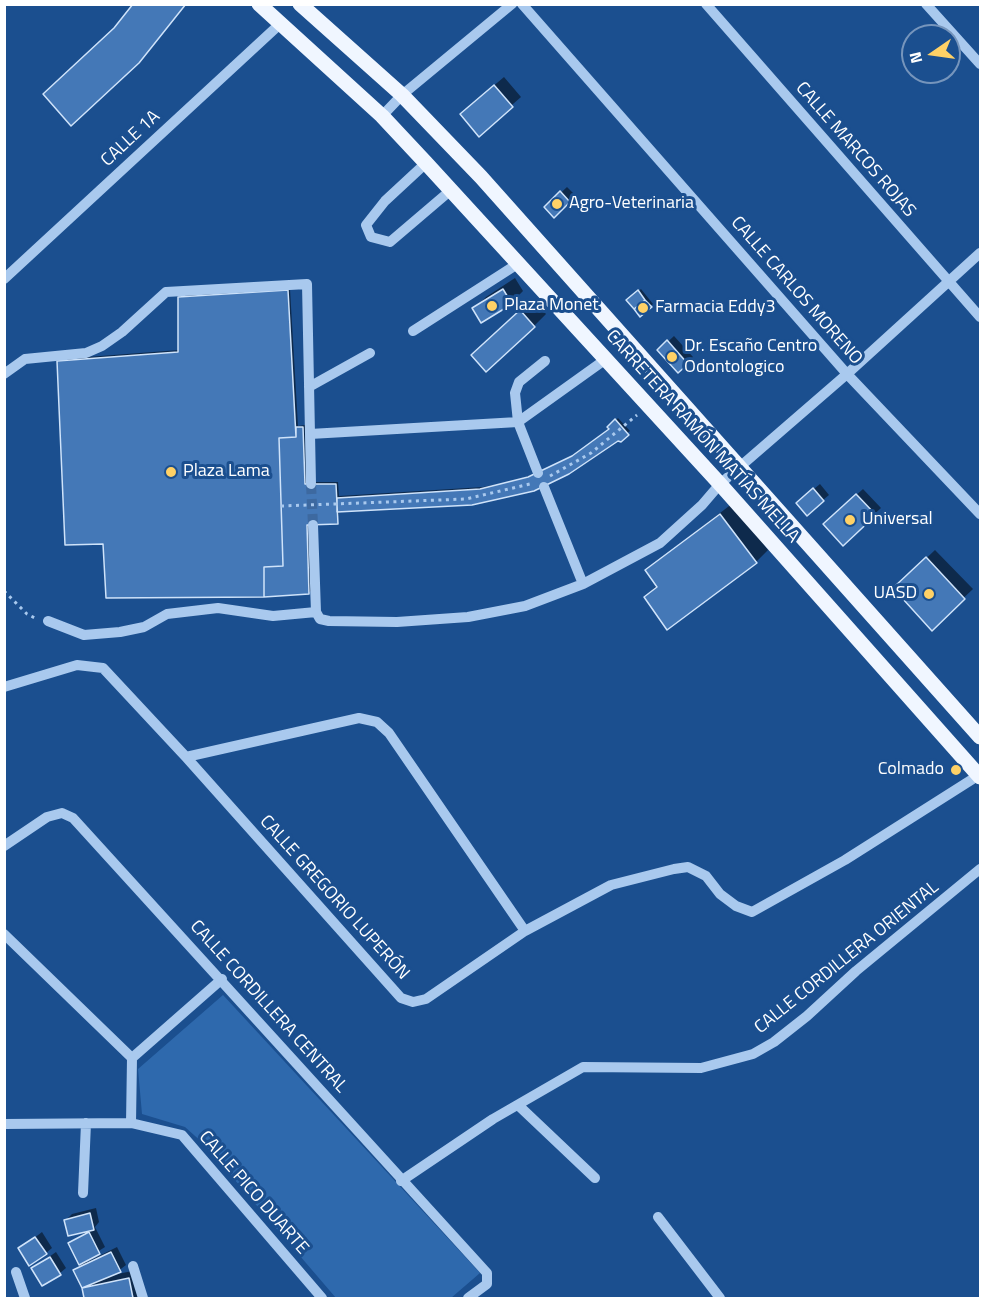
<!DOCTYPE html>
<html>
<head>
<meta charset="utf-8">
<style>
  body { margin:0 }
  #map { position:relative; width:985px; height:1303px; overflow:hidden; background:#1b4f8f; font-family:"Titillium Web",sans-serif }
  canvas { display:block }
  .frame { position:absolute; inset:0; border:6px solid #fff; pointer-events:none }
  .north { position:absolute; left:901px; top:24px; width:60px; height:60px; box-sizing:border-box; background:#1b4f8f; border:2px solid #7695bc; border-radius:50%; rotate:257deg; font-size:16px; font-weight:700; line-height:24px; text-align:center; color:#fff }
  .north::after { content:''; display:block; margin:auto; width:21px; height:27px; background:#ffd166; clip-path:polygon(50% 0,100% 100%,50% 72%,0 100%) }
</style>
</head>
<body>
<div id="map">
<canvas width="985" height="1303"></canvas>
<div class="frame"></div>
<div class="north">N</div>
</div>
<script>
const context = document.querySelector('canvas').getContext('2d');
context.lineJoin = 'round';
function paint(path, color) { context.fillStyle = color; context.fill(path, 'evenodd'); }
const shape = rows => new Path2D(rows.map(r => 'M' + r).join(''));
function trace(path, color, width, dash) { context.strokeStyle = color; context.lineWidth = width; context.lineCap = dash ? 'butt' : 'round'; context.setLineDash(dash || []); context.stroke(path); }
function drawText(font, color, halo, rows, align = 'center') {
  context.font = font + ' "Titillium Web",sans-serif'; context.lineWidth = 6; context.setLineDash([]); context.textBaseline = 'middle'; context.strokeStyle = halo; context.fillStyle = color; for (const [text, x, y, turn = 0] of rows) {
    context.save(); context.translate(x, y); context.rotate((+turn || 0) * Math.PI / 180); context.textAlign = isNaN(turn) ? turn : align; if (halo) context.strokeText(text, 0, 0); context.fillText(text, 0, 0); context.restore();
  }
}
paint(shape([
  [223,995,480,1273,451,1298,336,1298,204,1144,185,1127,142,1114,138,1069]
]), '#2e69ad');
paint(shape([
  [135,4,187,4,138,62,118,25],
  [504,77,521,97,479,134,471,105],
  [567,187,575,195,554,216,546,207],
  [515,278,523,291,511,303,474,309,486,297],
  [290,289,298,426,305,425,307,482,338,482,339,496,483,487,510,482,532,475,576,454,611,429,609,427,618,418,630,431,586,463,534,489,339,510,337,523,309,524,311,591,308,593,104,542,61,359,179,350,179,298,182,295],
  [641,289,653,304,641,315,628,300],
  [533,299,546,314,534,326,485,343],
  [674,336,693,357,678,371,659,350],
  [820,484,829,495,823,500,803,498],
  [863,489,881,508,843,543,831,518],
  [733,503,768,550,756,562,645,597,657,585,646,570],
  [935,550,973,589,932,628,895,588],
  [96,1208,99,1222,95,1227,105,1247,86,1259,87,1262,117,1247,126,1265,113,1275,137,1270,144,1298,86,1298,84,1289,90,1283,75,1271,86,1260,70,1243,88,1231,66,1220,72,1214],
  [42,1232,52,1248,46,1253,20,1249],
  [56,1252,66,1268,60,1273,33,1268]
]), '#0007');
const building = shape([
  [133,4,186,4,139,63,71,126,43,94,114,28,133,4],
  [494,85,513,107,479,137,460,114,494,85],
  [560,191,570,202,554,218,544,207,560,191],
  [503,289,512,304,481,323,472,308,503,289],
  [288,290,296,437,279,438,283,566,264,567,264,597,106,598,103,544,65,545,57,361,178,352,178,297,288,290],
  [638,290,645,300,634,309,626,300,638,290],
  [645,300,652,307,640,317,634,309,645,300],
  [520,310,535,327,486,372,471,355,520,310],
  [667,340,688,364,678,373,657,350,667,340],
  [615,419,629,435,621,442,618,441,569,474,534,491,472,505,337,512,337,498,480,489,528,477,572,456,609,429,607,427,615,419],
  [296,427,303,427,305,484,336,484,338,524,307,525,309,594,264,597,264,567,283,566,279,438,296,437,296,427],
  [813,488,824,501,807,516,796,503,813,488],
  [856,494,876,515,843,546,823,524,856,494],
  [720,514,757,563,667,630,644,597,657,587,645,570,720,514],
  [926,557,965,599,932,631,893,588,926,557],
  [90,1213,94,1230,68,1236,64,1220,90,1213],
  [89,1232,100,1254,79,1265,68,1243,89,1232],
  [35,1237,47,1254,29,1266,18,1248,35,1237],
  [111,1252,121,1272,82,1288,73,1270,111,1252],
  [50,1257,61,1275,42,1286,31,1268,50,1257],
  [129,1278,133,1298,84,1298,82,1288,129,1278]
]);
paint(building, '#4478b7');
trace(building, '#cfe3fa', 1.5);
trace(shape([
  [311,484,313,525]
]), '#3d69a0', 10, [10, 5]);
trace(shape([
  [550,476,591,453,637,415],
  [281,506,466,499,530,484],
  [4,591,27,614,37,619]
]), '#a9c9ee', 3, [3, 4.5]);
trace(shape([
  [522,4,847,374,980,514],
  [706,4,980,317],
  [926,4,980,64],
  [382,116,402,95,512,4],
  [426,163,385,201,366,225,371,237,390,242,451,190],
  [4,279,281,23],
  [413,331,519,263],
  [4,374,25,359,86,353,102,346,122,332,166,292,307,284,310,434,518,422,606,359],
  [309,387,370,353],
  [310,434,311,484],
  [538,473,518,422,515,393,519,382,545,361],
  [544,487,583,584],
  [313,525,316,612,320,619,329,621,397,622,468,617,525,606,583,584,660,543,702,505,720,484,847,374,980,253],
  [48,621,84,635,120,632,144,627,167,614,218,608,273,616,316,612],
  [4,687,77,665,103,668,186,757,401,998,413,1002,426,999,525,931,611,885,674,869,688,867,706,876,720,894,736,906,752,912,845,860,979,775],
  [186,757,359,718,377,722,389,733,525,931],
  [4,846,47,817,62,813,73,818,487,1273,487,1284,468,1298],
  [4,934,132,1058],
  [518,1105,595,1178],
  [131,1123,132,1058,222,979],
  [4,1124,131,1123,182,1135,322,1298],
  [401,1181,493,1119,583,1067,701,1068,753,1054,774,1042,807,1016,856,971,980,869],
  [83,1193,86,1123],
  [658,1217,720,1298],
  [133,1266,143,1298],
  [16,1272,25,1298]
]), '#a9c9ee', 10);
trace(shape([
  [259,4,382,116,426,163,720,484,980,777],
  [300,4,402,95,481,177,980,737]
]), '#f0f6ff', 15);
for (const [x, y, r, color] of [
  [557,204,6,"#ffd166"],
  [492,306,6,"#ffd166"],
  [643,308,6,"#ffd166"],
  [672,357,6,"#ffd166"],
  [171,472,6,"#ffd166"],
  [850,520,6,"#ffd166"],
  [929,594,6,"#ffd166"],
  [956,770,6,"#ffd166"]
]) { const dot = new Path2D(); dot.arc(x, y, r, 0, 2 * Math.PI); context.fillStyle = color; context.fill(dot); trace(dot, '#1b4f8f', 2); }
drawText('18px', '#fff', '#1b4f8f', [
  ["CALLE 1A",131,139,-43],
  ["CALLE MARCOS ROJAS",855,150,49],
  ["CALLE CARLOS MORENO",796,291,49],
  ["CARRETERA RAMÓN MATÍAS MELLA",702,437,48],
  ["CALLE GREGORIO LUPERÓN",334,898,48],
  ["CALLE CORDILLERA ORIENTAL",847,958,-39],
  ["CALLE CORDILLERA CENTRAL",268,1007,48],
  ["CALLE PICO DUARTE",253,1193,49]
]);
drawText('18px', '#fff', '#1b4f8f', [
  ["Agro-Veterinaria",569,204],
  ["Plaza Monet",504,306],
  ["Farmacia Eddy3",655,308],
  ["Dr. Escaño Centro",684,347],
  ["Odontologico",684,368],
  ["Plaza Lama",183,472],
  ["Universal",862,520],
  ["UASD",917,594,"right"],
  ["Colmado",944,770,"right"]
], 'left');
</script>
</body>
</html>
